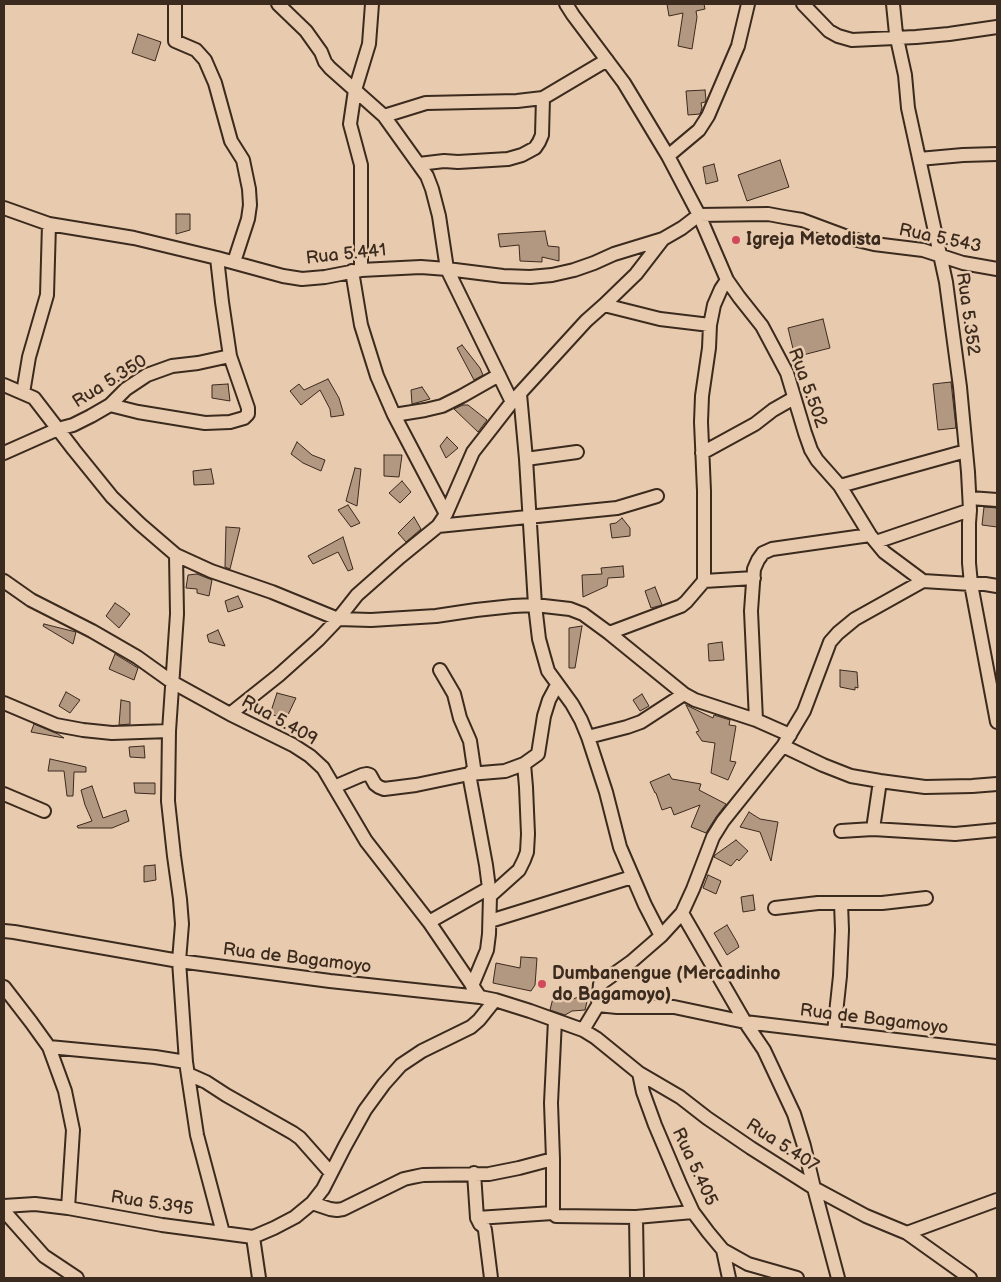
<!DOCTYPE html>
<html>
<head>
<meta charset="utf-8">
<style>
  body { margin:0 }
  #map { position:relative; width:1001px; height:1282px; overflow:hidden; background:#e8caae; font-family:"Balsamiq Sans",sans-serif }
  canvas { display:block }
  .frame { position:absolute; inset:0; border:5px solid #3b2a1e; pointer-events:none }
</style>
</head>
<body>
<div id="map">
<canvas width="1001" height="1282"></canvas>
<div class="frame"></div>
</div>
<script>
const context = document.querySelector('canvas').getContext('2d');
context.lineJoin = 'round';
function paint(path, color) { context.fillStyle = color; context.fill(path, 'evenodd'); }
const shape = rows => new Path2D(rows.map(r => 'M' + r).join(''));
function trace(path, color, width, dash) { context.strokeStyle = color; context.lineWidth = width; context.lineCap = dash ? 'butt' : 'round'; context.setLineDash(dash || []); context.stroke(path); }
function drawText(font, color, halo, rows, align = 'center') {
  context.font = font + ' "Balsamiq Sans",sans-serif'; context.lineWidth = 5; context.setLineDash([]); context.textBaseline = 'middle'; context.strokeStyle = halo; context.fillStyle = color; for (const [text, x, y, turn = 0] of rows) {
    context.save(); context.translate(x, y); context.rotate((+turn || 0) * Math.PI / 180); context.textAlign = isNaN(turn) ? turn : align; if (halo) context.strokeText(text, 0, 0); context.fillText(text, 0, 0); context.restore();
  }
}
const building = shape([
  [667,4,704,4,705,9,696,11,697,17,692,49,678,46,683,13,669,16,667,4],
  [138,34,161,42,155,61,132,53,138,34],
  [705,90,706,100,705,102,701,103,702,108,700,114,688,115,686,91,705,90],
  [780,160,789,187,747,201,738,175,780,160],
  [714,164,718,181,706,184,703,167,714,164],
  [176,214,190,214,190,230,176,234,176,214],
  [545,231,548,246,559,247,559,261,542,257,542,262,520,261,519,245,500,247,498,234,545,231],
  [823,319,830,348,795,357,788,328,823,319],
  [462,345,480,368,483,375,474,380,457,348,462,345],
  [328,379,339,398,344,415,331,417,330,409,320,390,301,405,290,391,299,384,304,390,328,379],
  [951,382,956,428,938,430,933,384,951,382],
  [228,384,230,401,212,398,212,385,228,384],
  [422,387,430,399,412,404,411,390,422,387],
  [463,405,468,405,487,420,478,432,454,409,463,405],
  [447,437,458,448,446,458,440,446,447,437],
  [297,442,312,455,325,460,321,471,303,463,291,454,297,442],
  [384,455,402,455,399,477,384,476,384,455],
  [355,468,361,469,357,506,346,501,355,468],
  [211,469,214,484,194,485,193,471,211,469],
  [402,481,411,492,400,503,389,493,402,481],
  [348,505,360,523,351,527,338,510,348,505],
  [984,507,997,508,997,527,982,525,984,507],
  [414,517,421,529,406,542,398,533,414,517],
  [622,518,630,528,630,536,612,538,610,524,616,523,622,518],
  [226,527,240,528,230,569,225,567,226,527],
  [343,537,353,569,348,571,338,552,313,564,308,556,343,537],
  [623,566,624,577,608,578,607,586,583,597,582,575,602,574,601,568,623,566],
  [197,574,212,580,209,596,197,593,197,589,186,588,188,575,197,574],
  [655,587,662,605,651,608,645,591,655,587],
  [238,596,243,607,228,612,225,601,238,596],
  [115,603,124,609,130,614,119,628,106,616,115,603],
  [44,624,76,632,73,644,43,626,44,624],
  [582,626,575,668,569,668,569,628,582,626],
  [218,630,225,646,209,642,207,635,218,630],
  [722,642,724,660,709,661,708,644,722,642],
  [115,654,138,668,134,680,109,669,115,654],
  [840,670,857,672,858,688,855,687,855,690,840,687,840,670],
  [66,692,80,700,70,713,59,706,66,692],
  [277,693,296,698,286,719,270,714,277,693],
  [642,694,649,706,640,711,633,700,642,694],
  [121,700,130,702,130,724,119,725,121,700],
  [686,705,713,718,714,715,730,720,729,725,736,726,730,761,736,762,728,780,711,773,715,743,702,741,696,732,699,731,686,705],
  [34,724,58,734,64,738,31,732,34,724],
  [144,746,145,758,130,757,129,747,144,746],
  [50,759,86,767,86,772,74,772,73,796,67,796,64,771,48,771,50,759],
  [669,774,672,779,701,784,699,790,726,804,716,817,706,833,691,827,700,805,674,815,671,807,662,810,656,793,655,793,650,782,669,774],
  [134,783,155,783,155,794,135,793,134,783],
  [92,786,103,818,126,810,129,821,112,828,78,828,77,826,92,821,85,805,81,790,92,786],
  [749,812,760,819,778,822,771,861,760,832,740,827,749,812],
  [736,840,748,851,739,861,737,859,731,866,714,857,715,855,736,840],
  [155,865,156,880,144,882,144,866,155,865],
  [708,875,721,881,716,894,703,888,708,875],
  [753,895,755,910,743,912,741,897,753,895],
  [727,925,737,942,739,947,727,955,714,933,727,925],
  [521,957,537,958,535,985,531,991,493,983,496,963,520,968,521,957],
  [589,993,585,1010,572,1011,565,1015,550,1010,554,994,573,999,589,993]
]);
paint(building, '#b39881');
trace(building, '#3b2a1e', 1);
const street = shape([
  [175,4,175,41,196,50,205,60,215,83,231,141,243,160,249,189,250,205,248,219,234,262],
  [278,4,306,31,321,52,325,62,330,68,384,116,427,176,432,189,439,216,447,269,512,402],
  [566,4,573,15,624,83,668,156,699,215,727,280,739,297,762,326,787,373,805,433,811,450,817,460,840,486,870,535,884,552,923,581,971,584,997,722],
  [803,4,829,31,838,36,852,40,916,37,949,34,997,27],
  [893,4,896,34,905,75,908,108,946,282,960,387,968,472,970,510,969,523,969,563,971,584,985,584,997,586],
  [384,116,426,103,517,101,543,98,607,60],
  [668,156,699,130,708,116,738,46,748,4],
  [919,159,963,155,997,154],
  [419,164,444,161,458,162,508,159,522,155,535,148,539,142,542,135,543,98],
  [4,208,49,224,134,238,217,258,283,276,302,279,325,277,361,270,421,267,447,269,503,276,530,277,552,275,574,270,594,263,614,254,663,239],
  [361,270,361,165,350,124,355,90,369,44,372,4],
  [352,271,361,325,377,376,394,415,446,514],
  [604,305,660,319,710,325],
  [4,385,34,398,74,450,112,497,140,524,176,555,211,571,272,592,338,619,371,620,436,616,476,610,513,606,535,605,570,609,583,614,609,633,684,694,695,700,756,720,790,735],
  [23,393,29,357,47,295,49,224],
  [520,394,526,459,535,605,539,639,544,657,548,671,572,704,581,720,588,737,606,792,620,847,645,905,661,936],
  [110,405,138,412,205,423,230,422,244,418,248,414,248,408,230,356],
  [394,415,425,410,442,406,462,396,499,375],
  [4,453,58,429,73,425,91,416,110,405,126,389,147,375,172,366,198,363,230,356,222,302,217,258],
  [702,453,755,424,773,410,794,398],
  [526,459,577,452],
  [840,486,966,451],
  [970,498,997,500],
  [438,526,617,508,657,496],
  [876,542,970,510],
  [176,555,177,614,169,731,168,801,174,856,180,899,182,924,179,961,186,1062,197,1135,223,1233],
  [4,581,31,600,92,631,137,657,172,682,230,714,293,745,310,756,323,768,366,841,429,922,480,997],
  [704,581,754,578],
  [609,633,681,606,686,602,704,581,704,491,701,422,702,396,709,348,710,325,714,305,721,289,727,280],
  [440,670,454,694,460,718,470,741,474,768,469,774,486,865,490,896,489,934,487,950,472,986],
  [4,703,56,725,83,730,112,733,169,731],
  [230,714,279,675,318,640,338,619,357,595,400,557,438,526,446,514,473,452,512,402,586,321,604,305,636,274,663,239,682,228,699,215,768,214,784,217,802,220,853,239,874,244,923,250,963,263,997,269],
  [756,720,751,611,754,569,758,560,763,553,772,549,870,535],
  [588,737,627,727,641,722,684,694],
  [783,746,823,765,851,776,880,781,925,787,972,786,997,784],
  [334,787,362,775,367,774,370,775,375,784,379,787,384,789,416,785,469,774,505,771,524,764,538,754,544,716,549,700,557,685],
  [4,794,44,811],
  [873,829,880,781],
  [841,831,873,829,955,834,997,830],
  [490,896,519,870,524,860,527,852,528,834,526,787,524,764],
  [775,908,818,903,882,903,926,898],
  [682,913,745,1022,764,1050,794,1114,804,1146,814,1188,838,1278],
  [490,921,632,877],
  [429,922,489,888],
  [4,931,14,932,179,961,330,981,480,997,495,1000,530,1011,583,1030,596,1038,639,1073,680,1097,707,1118,751,1148,814,1188,866,1216,907,1233,970,1278],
  [4,987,31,1022,49,1047,65,1091,73,1130,68,1208],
  [598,1005,617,1007,674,1007,745,1022,997,1052],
  [583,1030,598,1005,600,984,631,962,661,936,682,913,693,889,713,837,723,821,783,746,804,711,830,642,838,633,855,619,923,581],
  [834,1032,840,976,842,930,841,903],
  [49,1047,155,1057,186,1062],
  [639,1073,643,1092,655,1125,680,1184,693,1212,708,1232,723,1250,748,1264,797,1278],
  [188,1074,206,1082,226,1095,293,1133,300,1138,331,1173],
  [474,1173,477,1218,480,1224,484,1227,485,1230,491,1278],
  [312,1203,330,1209,337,1210,343,1209,404,1179,413,1177,423,1175,489,1174,519,1168,553,1159],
  [4,1206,35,1204,68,1208,162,1225,253,1237,274,1228,295,1217,312,1203,323,1189,345,1146,365,1110,384,1084,401,1065,422,1051,471,1027,479,1020,495,1000],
  [4,1211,44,1256,77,1278],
  [553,1213,553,1159,551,1103,555,1020],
  [636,1217,637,1278],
  [477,1218,553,1213,556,1216,636,1217,693,1212],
  [907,1233,997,1200],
  [253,1237,259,1278],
  [723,1250,729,1278]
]);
trace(street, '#3b2a1e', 16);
trace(street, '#e8caae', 12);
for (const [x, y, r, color] of [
  [736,240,5,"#d1495b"],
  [542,984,5,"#d1495b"]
]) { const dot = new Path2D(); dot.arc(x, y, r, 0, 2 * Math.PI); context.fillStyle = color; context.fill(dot); trace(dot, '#e8caae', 2); }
drawText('18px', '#3b2a1e', '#e8caae', [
  ["Rua 5.543",940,239,12],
  ["Rua 5.441",346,255,-6],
  ["Rua 5.352",967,314,82],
  ["Rua 5.350",110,382,-32],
  ["Rua 5.502",807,388,70],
  ["Rua 5.409",279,721,29],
  ["Rua de Bagamoyo",297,959,7],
  ["Rua de Bagamoyo",874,1020,7],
  ["Rua 5.407",782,1146,33],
  ["Rua 5.405",694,1167,65],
  ["Rua 5.395",152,1204,9]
]);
drawText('bold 18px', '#3b2a1e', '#e8caae', [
  ["Igreja Metodista",746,240],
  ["Dumbanengue (Mercadinho",552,974],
  ["do Bagamoyo)",552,995]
], 'left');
</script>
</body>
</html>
